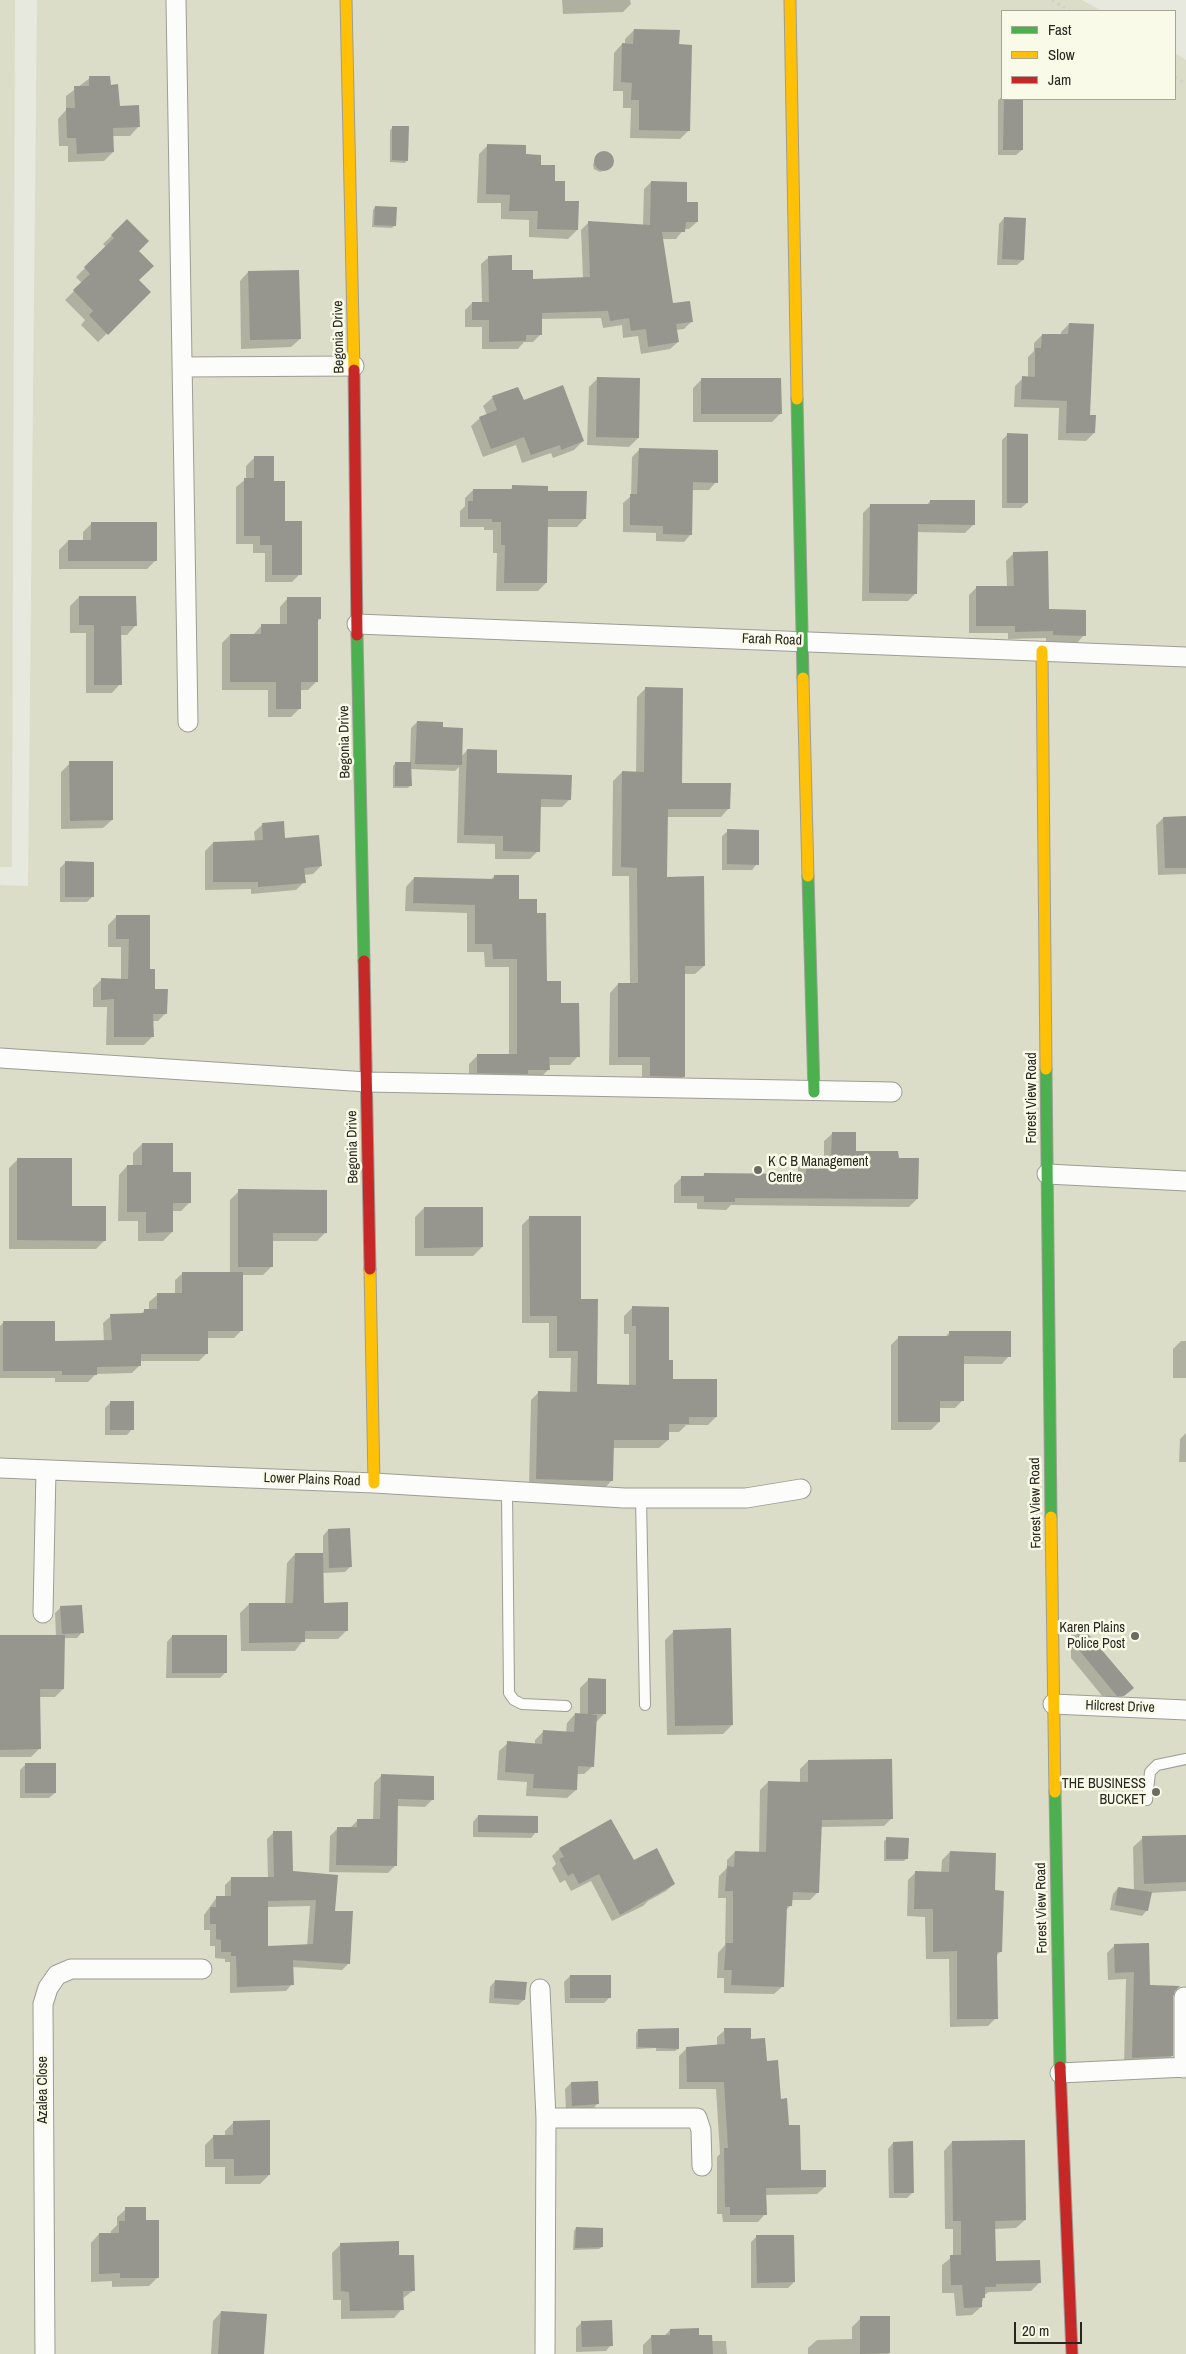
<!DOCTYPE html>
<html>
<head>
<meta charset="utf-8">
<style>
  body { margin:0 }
  #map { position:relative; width:1186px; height:2354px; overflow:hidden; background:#e8e9de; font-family:"Archivo Narrow",sans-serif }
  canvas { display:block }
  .legend { position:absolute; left:1001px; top:10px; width:175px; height:90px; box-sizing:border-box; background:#f9fae7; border:1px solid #a5a697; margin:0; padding:6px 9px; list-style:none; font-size:15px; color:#272720 }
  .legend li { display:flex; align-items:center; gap:10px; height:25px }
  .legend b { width:25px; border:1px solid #a5a697 }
  .scale { position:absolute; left:1014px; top:2322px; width:68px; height:22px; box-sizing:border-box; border:2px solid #272720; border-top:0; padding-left:6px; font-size:15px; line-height:18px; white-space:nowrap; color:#272720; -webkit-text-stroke:4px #f9fae7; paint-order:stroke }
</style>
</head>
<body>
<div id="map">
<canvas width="1186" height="2354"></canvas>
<ul class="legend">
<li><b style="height:6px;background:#4caf50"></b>Fast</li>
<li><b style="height:6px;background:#ffc107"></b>Slow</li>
<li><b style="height:6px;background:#c62828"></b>Jam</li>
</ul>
<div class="scale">20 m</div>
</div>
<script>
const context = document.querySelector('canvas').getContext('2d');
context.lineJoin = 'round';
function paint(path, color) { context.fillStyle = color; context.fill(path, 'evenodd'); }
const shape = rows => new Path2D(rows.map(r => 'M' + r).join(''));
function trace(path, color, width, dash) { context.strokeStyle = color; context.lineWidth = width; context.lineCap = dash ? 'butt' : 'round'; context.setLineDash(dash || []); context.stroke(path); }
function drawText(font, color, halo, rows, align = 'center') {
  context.font = font + ' "Archivo Narrow",sans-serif'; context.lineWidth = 5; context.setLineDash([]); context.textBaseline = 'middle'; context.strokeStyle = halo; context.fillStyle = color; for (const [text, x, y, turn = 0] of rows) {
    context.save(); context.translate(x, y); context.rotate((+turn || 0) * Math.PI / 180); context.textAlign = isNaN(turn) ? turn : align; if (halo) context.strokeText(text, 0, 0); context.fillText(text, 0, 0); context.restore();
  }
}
paint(shape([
  [0,0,15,0,12,867,0,867],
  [37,0,1082,0,1102,11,1002,11,1002,99,1175,99,1175,53,1186,60,1186,2354,0,2354,0,885,28,886]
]), '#dcddc8');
paint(shape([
  [562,0,630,0,631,4,623,12,563,14],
  [634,30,678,46,689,130,680,139,630,138,631,108,623,108,623,91,613,91,614,53,622,44,625,44,625,39],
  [90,78,110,86,118,107,138,127,130,136,112,136,113,152,104,161,68,162,68,146,59,146,58,119,66,110,66,96],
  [1002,97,1002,99,1022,99,1022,150,1016,155,998,155,998,100],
  [393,127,407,160,405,163,390,162,390,130],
  [488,145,524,156,539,166,554,182,577,230,568,239,529,237,529,220,501,219,501,203,477,203,479,154],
  [603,152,612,156,613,160,610,168,600,172,594,169,593,165,596,157],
  [651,182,685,203,697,222,689,229,684,229,676,239,662,239,672,305,692,321,684,329,676,330,678,342,670,349,641,354,638,336,623,338,622,325,603,328,601,318,540,319,541,334,533,342,524,342,518,349,482,349,482,327,465,327,465,310,472,303,482,303,481,264,489,257,511,272,532,280,583,279,581,230,589,222,643,225,644,189],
  [375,207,395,225,392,228,372,227,373,210],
  [1004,218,1023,260,1017,265,997,265,999,224],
  [127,221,137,251,138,280,150,292,98,342,81,325,85,320,65,300,82,283,76,277,106,247,103,244],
  [248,272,300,339,291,347,241,349,240,281],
  [1069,324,1094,433,1086,441,1058,440,1059,408,1014,407,1015,386,1023,378,1028,378,1028,357,1034,351,1034,343,1042,335,1061,335,1061,332],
  [598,378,638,438,629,447,587,445,589,387],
  [702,379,781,413,772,422,693,422,693,388],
  [517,388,523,402,583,441,574,450,553,458,551,453,522,463,516,445,483,457,471,426,480,418,487,415,483,406,492,398],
  [1008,434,1027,503,1021,508,1002,508,1002,440],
  [639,450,716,482,709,490,692,490,691,534,684,542,656,541,656,533,623,532,623,503,631,496,632,457],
  [254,458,272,482,300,574,292,582,265,582,265,553,253,553,253,544,236,544,236,487,246,479,246,466],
  [513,487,547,492,585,518,577,527,547,527,546,583,538,591,496,591,497,553,493,553,493,530,484,530,484,527,460,527,460,511,465,506,465,498,473,490,509,491],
  [930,501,973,525,965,533,916,532,916,593,908,601,862,601,863,513,871,505,926,506],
  [92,523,156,560,147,569,59,569,59,550,68,541,83,541,83,532],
  [1014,553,1048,610,1084,635,1077,643,1046,642,1046,638,1008,639,1008,633,969,633,969,595,977,587,1007,587,1006,561],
  [79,597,135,626,127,635,120,635,120,684,112,693,86,693,86,633,70,633,70,606],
  [288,598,320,619,316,622,317,681,308,690,300,690,300,708,291,717,268,717,268,690,222,690,222,643,230,635,253,635,262,625,280,625,280,607],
  [645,689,681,784,729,808,721,817,667,817,666,878,704,966,695,974,684,974,684,1076,675,1085,642,1084,642,1065,609,1065,610,993,618,984,630,984,629,876,612,876,613,781,622,772,636,773,637,697],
  [417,722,442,728,461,757,467,750,496,775,570,799,562,807,539,807,538,851,530,859,495,859,495,844,457,843,459,767,455,771,410,769,410,786,408,788,393,788,393,766,395,764,410,764,411,728],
  [70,763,112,820,103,828,61,829,61,772],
  [1163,818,1186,818,1186,874,1158,875,1156,825],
  [262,825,321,866,313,874,304,875,304,882,296,890,251,894,251,889,205,890,205,851,213,843,255,841,254,832],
  [728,831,757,864,752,870,722,870,722,836],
  [65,863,93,896,87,902,60,902,60,868],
  [494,876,518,900,536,915,545,982,578,1056,570,1065,548,1065,548,1070,540,1078,469,1081,469,1064,477,1056,509,1055,509,967,485,967,484,952,467,952,467,913,405,911,406,887,414,878,490,881],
  [116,917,148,970,154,990,166,1013,158,1021,152,1021,152,1037,144,1045,106,1045,107,1007,93,1007,93,988,101,980,121,980,121,947,108,947,108,925],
  [832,1134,855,1153,897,1159,917,1199,909,1207,731,1205,726,1210,697,1209,697,1203,674,1203,674,1185,682,1177,701,1178,705,1174,798,1176,798,1166,806,1158,824,1158,824,1141],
  [142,1144,172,1174,190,1202,181,1211,172,1211,172,1232,163,1241,138,1241,138,1221,118,1221,119,1175,127,1166,133,1166,133,1153],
  [18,1159,105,1240,96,1249,9,1249,9,1168],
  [239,1191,326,1232,317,1241,272,1241,272,1266,263,1275,242,1275,242,1330,234,1338,207,1338,207,1353,199,1361,140,1361,140,1365,132,1373,96,1374,88,1382,55,1382,55,1378,0,1378,0,1326,4,1322,53,1342,104,1342,103,1323,111,1316,141,1314,144,1311,149,1311,149,1302,157,1295,175,1295,175,1280,183,1273,230,1273,230,1200],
  [424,1208,482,1247,473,1256,415,1256,415,1217],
  [530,1217,580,1300,596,1386,629,1386,629,1334,624,1334,624,1316,632,1308,668,1361,672,1380,716,1417,708,1425,686,1425,679,1432,667,1432,668,1440,659,1448,612,1448,612,1480,604,1489,529,1486,531,1400,539,1392,570,1393,571,1358,549,1358,549,1323,522,1323,522,1225],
  [950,1332,1009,1356,1002,1364,963,1364,963,1400,955,1408,939,1408,939,1422,931,1430,891,1430,891,1345,899,1337,945,1337],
  [1181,1341,1186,1341,1186,1378,1173,1378,1173,1349],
  [111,1402,132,1429,127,1435,105,1435,105,1408],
  [1186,1433,1186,1462,1179,1462,1180,1439],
  [328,1530,350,1567,345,1572,322,1573,323,1604,347,1630,338,1639,304,1639,295,1651,241,1651,240,1613,249,1604,285,1604,287,1563,295,1554,323,1554,323,1536],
  [61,1607,82,1632,77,1638,64,1638,63,1689,55,1697,39,1697,39,1749,31,1757,0,1757,0,1636,56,1637,55,1613],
  [1078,1623,1124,1695,1114,1703,1108,1703,1071,1658,1071,1631],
  [674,1631,732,1725,723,1734,667,1735,665,1640],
  [172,1636,226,1672,220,1678,166,1678,167,1642],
  [588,1680,605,1713,596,1722,593,1766,584,1774,577,1774,576,1790,567,1798,526,1796,527,1782,497,1780,499,1751,508,1743,535,1744,535,1740,543,1732,566,1733,567,1723,575,1714,580,1715,580,1688],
  [808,1761,892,1818,884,1826,821,1827,818,1892,810,1900,791,1900,791,1905,786,1910,783,1986,774,1994,724,1993,724,1978,717,1978,718,1953,725,1945,726,1898,718,1898,719,1876,727,1868,727,1860,735,1852,759,1853,760,1790,768,1782,800,1783,800,1769],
  [26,1764,55,1793,49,1798,20,1798,20,1770],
  [381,1776,433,1799,425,1807,397,1806,396,1865,388,1873,329,1872,330,1836,338,1828,350,1828,358,1820,373,1820,374,1783],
  [478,1816,536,1832,531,1838,473,1837,473,1822],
  [274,1832,292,1873,333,1912,349,1963,342,1970,292,1967,292,1984,286,1991,230,1993,230,1962,225,1962,225,1959,215,1958,215,1946,210,1946,210,1930,204,1930,204,1915,217,1897,225,1897,225,1885,232,1878,268,1878,267,1839],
  [310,1906,307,1946,267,1947,267,1907],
  [1186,1836,1186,1891,1150,1893,1147,1910,1142,1916,1110,1910,1113,1894,1118,1888,1134,1891,1133,1847,1143,1838],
  [887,1839,906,1859,904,1861,884,1861,884,1841],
  [559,1849,634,1861,674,1884,666,1891,648,1901,643,1906,612,1921,591,1881,571,1891,565,1880,560,1883,552,1868,556,1864,552,1856],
  [950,1852,994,1892,1001,1951,996,1956,996,2018,988,2026,950,2027,949,1959,926,1959,925,1917,907,1916,908,1880,916,1872,941,1873,942,1860],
  [1115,1945,1149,1986,1172,1997,1172,2056,1163,2064,1124,2066,1126,1979,1108,1980,1107,1953],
  [570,1976,610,1997,604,2003,565,2003,564,1982],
  [495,1981,524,2000,518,2005,489,2003,490,1987],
  [638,2030,677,2030,678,2049,675,2051,656,2051,656,2048,636,2049,636,2033],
  [725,2030,750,2040,766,2062,780,2100,800,2171,825,2187,817,2194,765,2195,765,2214,758,2222,723,2222,722,2214,717,2214,717,2157,720,2154,716,2089,679,2089,679,2056,687,2048,717,2046,717,2037],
  [571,2083,597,2104,592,2110,566,2111,565,2089],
  [234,2122,269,2175,260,2184,225,2184,225,2167,205,2167,205,2145,214,2136,225,2136,225,2131],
  [952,2142,1025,2220,1016,2228,994,2229,995,2262,1040,2282,1031,2291,989,2292,984,2295,981,2307,972,2315,956,2316,954,2293,942,2293,942,2265,953,2256,953,2229,945,2229,944,2151],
  [893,2143,913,2192,907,2198,889,2198,888,2149],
  [126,2209,144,2222,158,2277,149,2286,112,2287,112,2281,91,2282,91,2243,99,2234,111,2234,111,2231,117,2225,117,2217],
  [576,2228,602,2247,599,2249,573,2250,574,2231],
  [756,2237,794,2282,788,2288,751,2288,751,2242],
  [341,2244,398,2256,414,2290,402,2299,402,2309,394,2318,341,2319,341,2300,333,2300,332,2253],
  [221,2312,263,2354,211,2354,213,2321],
  [861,2318,889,2353,888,2354,808,2354,808,2348,817,2340,852,2339,852,2327],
  [582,2322,611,2345,606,2351,576,2352,576,2328],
  [670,2330,711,2341,726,2341,727,2354,643,2354,643,2345,652,2336,664,2336]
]), '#0003');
paint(shape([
  [634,29,680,30,679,44,692,45,690,131,639,130,639,100,631,100,632,83,621,82,622,43,633,44],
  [89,76,110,76,111,85,118,84,120,106,139,105,140,127,113,128,114,152,77,154,76,138,67,138,66,108,75,108,74,86,89,86],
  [1004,99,1023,99,1023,150,1003,150],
  [392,126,409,126,408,161,392,160],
  [487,144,526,145,526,154,541,155,541,165,555,165,555,181,565,181,565,201,579,201,578,230,537,229,538,211,509,211,510,195,486,194],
  '594 161a10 10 0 1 1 20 0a10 10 0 1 1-20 0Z',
  [651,181,687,182,687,202,698,202,698,222,686,222,685,232,662,232,673,303,690,301,693,322,676,324,679,342,648,347,646,329,631,331,629,318,610,321,608,311,542,313,542,335,526,335,526,341,489,342,489,320,472,320,472,302,489,302,488,256,512,255,512,270,533,270,533,279,590,277,588,221,650,225],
  [375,206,397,207,396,226,374,225],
  [1004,217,1026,218,1024,260,1002,259],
  [127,219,149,241,139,251,154,266,139,280,151,292,108,335,89,315,93,311,73,290,90,274,84,267,114,238,111,235],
  [299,270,301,339,250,340,248,271],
  [1069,323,1094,324,1090,415,1096,415,1095,433,1066,433,1067,401,1021,399,1022,376,1035,377,1035,348,1041,348,1042,334,1068,334],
  [597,377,640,378,639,438,596,437],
  [701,378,781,378,782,414,701,414],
  [563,385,584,441,561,450,560,445,531,455,524,437,491,449,479,417,497,410,492,396,518,387,524,400],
  [1007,433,1028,434,1028,503,1007,503],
  [639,448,718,450,718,483,693,482,692,535,663,534,663,526,630,525,630,494,637,494],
  [254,456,274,456,274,481,285,481,285,521,302,521,302,575,272,575,272,545,260,545,260,536,244,536,244,478,254,478],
  [512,485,548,486,548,491,587,491,586,519,548,519,547,583,504,583,505,545,501,545,501,522,492,522,492,519,468,519,468,501,473,501,473,489,512,489],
  [930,500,975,500,975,525,918,524,917,594,869,593,870,504,930,504],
  [91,522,157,522,157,561,68,561,68,540,91,540],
  [1048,551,1049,609,1086,610,1086,636,1053,635,1053,631,1015,632,1015,626,976,626,976,586,1014,586,1013,552],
  [79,596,136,596,137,626,121,626,122,685,94,685,94,625,79,625],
  [287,597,321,597,321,619,318,619,318,682,301,682,301,709,276,709,276,682,230,682,230,634,261,634,261,624,287,624],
  [645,687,683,688,682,783,731,783,730,809,668,809,667,877,704,876,705,966,685,966,685,1077,650,1076,650,1057,618,1057,618,983,638,983,637,868,621,867,622,771,644,772],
  [417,721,443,722,443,727,463,728,462,765,415,764],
  [467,749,497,750,497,773,572,775,571,800,541,799,540,852,503,851,503,836,464,835],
  [69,761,113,761,113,820,70,821],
  [395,762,411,762,412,786,395,786],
  [1186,816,1186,868,1165,868,1163,817],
  [284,821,285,838,319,835,322,866,304,868,306,883,258,887,258,882,213,882,213,842,263,840,262,823],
  [727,829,759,830,759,865,727,864],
  [65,861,94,862,94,897,65,897],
  [494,875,519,875,519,899,537,899,537,913,546,913,547,981,561,981,561,1003,579,1003,580,1057,549,1057,550,1070,528,1070,528,1074,477,1073,477,1054,517,1054,517,959,493,959,492,944,475,944,475,905,413,903,414,877,494,879],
  [116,915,150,915,150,969,155,969,155,989,168,989,167,1014,153,1014,154,1037,114,1037,114,999,101,1000,101,978,128,979,129,939,116,939],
  [832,1132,856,1132,856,1151,898,1151,899,1158,919,1158,918,1199,735,1198,735,1202,704,1202,704,1196,681,1196,681,1176,704,1176,704,1173,806,1174,806,1157,831,1157],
  [142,1143,173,1143,173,1172,191,1172,191,1203,173,1203,173,1232,146,1233,146,1212,127,1212,127,1165,142,1165],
  [17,1158,72,1158,72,1206,106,1206,106,1241,17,1240],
  [238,1189,327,1190,327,1233,273,1233,273,1267,238,1267],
  [424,1207,483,1207,483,1247,424,1248],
  [529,1216,581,1216,581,1299,598,1299,597,1384,636,1385,636,1326,632,1326,632,1306,669,1307,669,1360,673,1360,673,1379,717,1379,717,1417,689,1417,689,1424,669,1424,669,1440,614,1440,613,1481,536,1479,538,1391,577,1392,578,1351,557,1351,557,1316,530,1316],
  [182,1272,243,1272,243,1331,208,1331,208,1354,141,1354,141,1366,97,1367,97,1375,62,1375,62,1371,3,1371,3,1321,55,1321,55,1341,112,1340,110,1314,144,1313,144,1309,157,1309,157,1293,182,1293],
  [949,1331,1011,1331,1011,1357,964,1356,964,1401,940,1401,940,1422,898,1422,898,1336,949,1336],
  [110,1401,134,1401,134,1430,110,1430],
  [350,1528,352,1567,329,1568,328,1529],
  [295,1553,323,1553,324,1603,348,1602,348,1631,305,1631,305,1642,249,1643,249,1603,293,1603],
  [82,1605,84,1633,62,1634,60,1606],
  [1078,1622,1134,1688,1124,1696,1117,1696,1079,1650],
  [731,1628,733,1725,675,1726,673,1630],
  [0,1635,65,1635,64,1689,40,1689,41,1749,0,1750],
  [172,1635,227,1635,227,1673,172,1673],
  [588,1678,606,1679,606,1714,588,1714,597,1715,594,1767,578,1766,577,1790,533,1788,534,1774,505,1772,507,1741,542,1744,543,1730,574,1732,575,1713,588,1714],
  [892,1759,893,1819,822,1820,819,1893,793,1892,792,1906,787,1906,784,1987,731,1985,732,1970,724,1970,726,1943,733,1943,733,1891,725,1891,727,1866,734,1867,735,1851,766,1852,768,1781,808,1782,808,1760],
  [25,1763,56,1763,56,1793,25,1793],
  [381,1774,434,1776,434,1800,398,1799,397,1866,336,1865,337,1827,357,1827,357,1819,380,1819],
  [478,1815,538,1816,538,1833,478,1832],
  [611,1819,634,1860,657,1848,675,1884,620,1915,599,1874,579,1884,573,1873,568,1876,559,1859,564,1857,559,1848],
  [273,1831,292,1831,293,1871,338,1875,335,1911,353,1911,350,1964,293,1960,294,1985,237,1987,236,1956,231,1956,231,1952,221,1952,221,1940,216,1939,216,1924,210,1924,210,1907,216,1907,216,1896,231,1896,231,1877,274,1877],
  [316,1900,313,1944,268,1946,268,1901],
  [1186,1835,1186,1882,1144,1884,1142,1836],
  [886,1837,909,1838,908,1859,886,1859],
  [950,1851,996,1853,995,1890,1004,1891,1002,1952,997,1952,998,2019,957,2019,957,1951,933,1952,933,1909,914,1909,915,1871,949,1872],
  [1118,1887,1152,1892,1148,1911,1115,1905],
  [1149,1943,1150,1985,1180,1986,1175,1991,1173,1997,1173,2056,1132,2058,1134,1972,1115,1973,1114,1944],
  [570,1975,611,1975,611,1998,570,1998],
  [495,1980,527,1982,525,2000,494,1998],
  [679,2028,679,2049,638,2047,638,2029],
  [724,2028,751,2028,751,2039,765,2038,767,2061,778,2060,781,2099,787,2098,789,2125,800,2125,801,2170,826,2170,826,2187,766,2188,767,2215,730,2215,730,2207,725,2207,724,2148,728,2148,724,2082,687,2082,686,2047,725,2044],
  [598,2081,599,2104,572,2106,571,2082],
  [270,2120,270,2175,234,2176,234,2159,214,2159,213,2135,233,2135,233,2121],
  [1025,2140,1026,2220,995,2221,996,2261,1040,2260,1041,2283,996,2284,996,2287,985,2287,985,2298,982,2298,982,2307,964,2308,962,2285,951,2285,950,2255,961,2255,961,2221,953,2221,952,2141],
  [913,2141,914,2193,894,2193,893,2142],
  [125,2207,146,2207,146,2220,159,2220,159,2278,120,2278,120,2273,99,2274,99,2233,119,2233,119,2221,125,2221],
  [576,2227,603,2228,603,2247,575,2248],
  [756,2235,794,2235,795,2282,757,2283],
  [399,2241,399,2255,414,2255,415,2291,403,2291,404,2310,350,2311,349,2292,341,2291,340,2243],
  [221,2311,267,2314,264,2354,218,2354],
  [860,2316,890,2316,890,2353,860,2354],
  [612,2320,613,2346,582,2347,581,2321],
  [699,2328,699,2335,712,2335,713,2354,652,2354,651,2335,670,2335,670,2329]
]), '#96968e');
const lane = shape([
  [507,1491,509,1693,514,1700,522,1704,566,1706],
  [641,1498,645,1705],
  [1147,1800,1150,1772,1157,1765,1186,1759]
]);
const street = shape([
  [176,0,188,722],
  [182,367,354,366],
  [357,624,1186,657],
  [0,1058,367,1082,892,1092],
  [1047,1174,1186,1181],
  [0,1468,374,1483,624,1498,746,1498,801,1489],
  [43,1613,46,1470],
  [1053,1704,1186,1710],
  [540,1989,546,2118,545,2354],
  [1184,1997,1184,2068],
  [1060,2073,1186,2067],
  [546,2118,697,2118,701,2130,702,2166],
  [45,2354,43,2004,48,1988,57,1975,71,1969,202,1969]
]);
const fast = shape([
  [797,399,803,678],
  [357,635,364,961],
  [808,876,814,1092],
  [1046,1069,1051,1517],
  [1055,1792,1060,2067]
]);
const slow = shape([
  [346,0,354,370],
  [790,1,797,399],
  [1042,651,1046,1069],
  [803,678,808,876],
  [370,1269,374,1483],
  [1051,1517,1055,1792]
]);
const jam = shape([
  [354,370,357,635],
  [364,961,370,1269],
  [1060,2067,1072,2354]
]);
trace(lane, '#9c9d94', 12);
trace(street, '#9c9d94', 21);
trace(fast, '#9c9d94', 13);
trace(slow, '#9c9d94', 13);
trace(jam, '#9c9d94', 13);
trace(shape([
  [1052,0,1070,11],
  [1175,77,1186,84]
]), '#d1d1cf', 3, [2.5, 4]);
trace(lane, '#fcfcfa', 10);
trace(street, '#fcfcfa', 19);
trace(fast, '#4caf50', 11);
trace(slow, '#ffc107', 11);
trace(jam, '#c62828', 11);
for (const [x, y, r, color] of [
  [758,1170,5,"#6b6b62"],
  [1135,1636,5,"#6b6b62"],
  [1156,1792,5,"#6b6b62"]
]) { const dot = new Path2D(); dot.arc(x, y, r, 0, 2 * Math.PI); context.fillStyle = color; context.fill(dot); trace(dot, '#f9fae7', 2); }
drawText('14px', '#272720', '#f9fae7', [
  ["Begonia Drive",339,337,-91],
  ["Farah Road",772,640,2],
  ["Begonia Drive",345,742,-91],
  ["Forest View Road",1032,1098,-90],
  ["Begonia Drive",353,1147,-91],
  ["Lower Plains Road",312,1480,2],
  ["Forest View Road",1036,1503,-91],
  ["Hilcrest Drive",1120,1707,2],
  ["Forest View Road",1042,1908,-91],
  ["Azalea Close",43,2090,-90]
]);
drawText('14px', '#272720', '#f9fae7', [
  ["K C B Management",768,1162,"left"],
  ["Centre",768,1178,"left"],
  ["Karen Plains",1125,1628],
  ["Police Post",1125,1644],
  ["THE BUSINESS",1146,1784],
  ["BUCKET",1146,1800]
], 'right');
</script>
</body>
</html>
